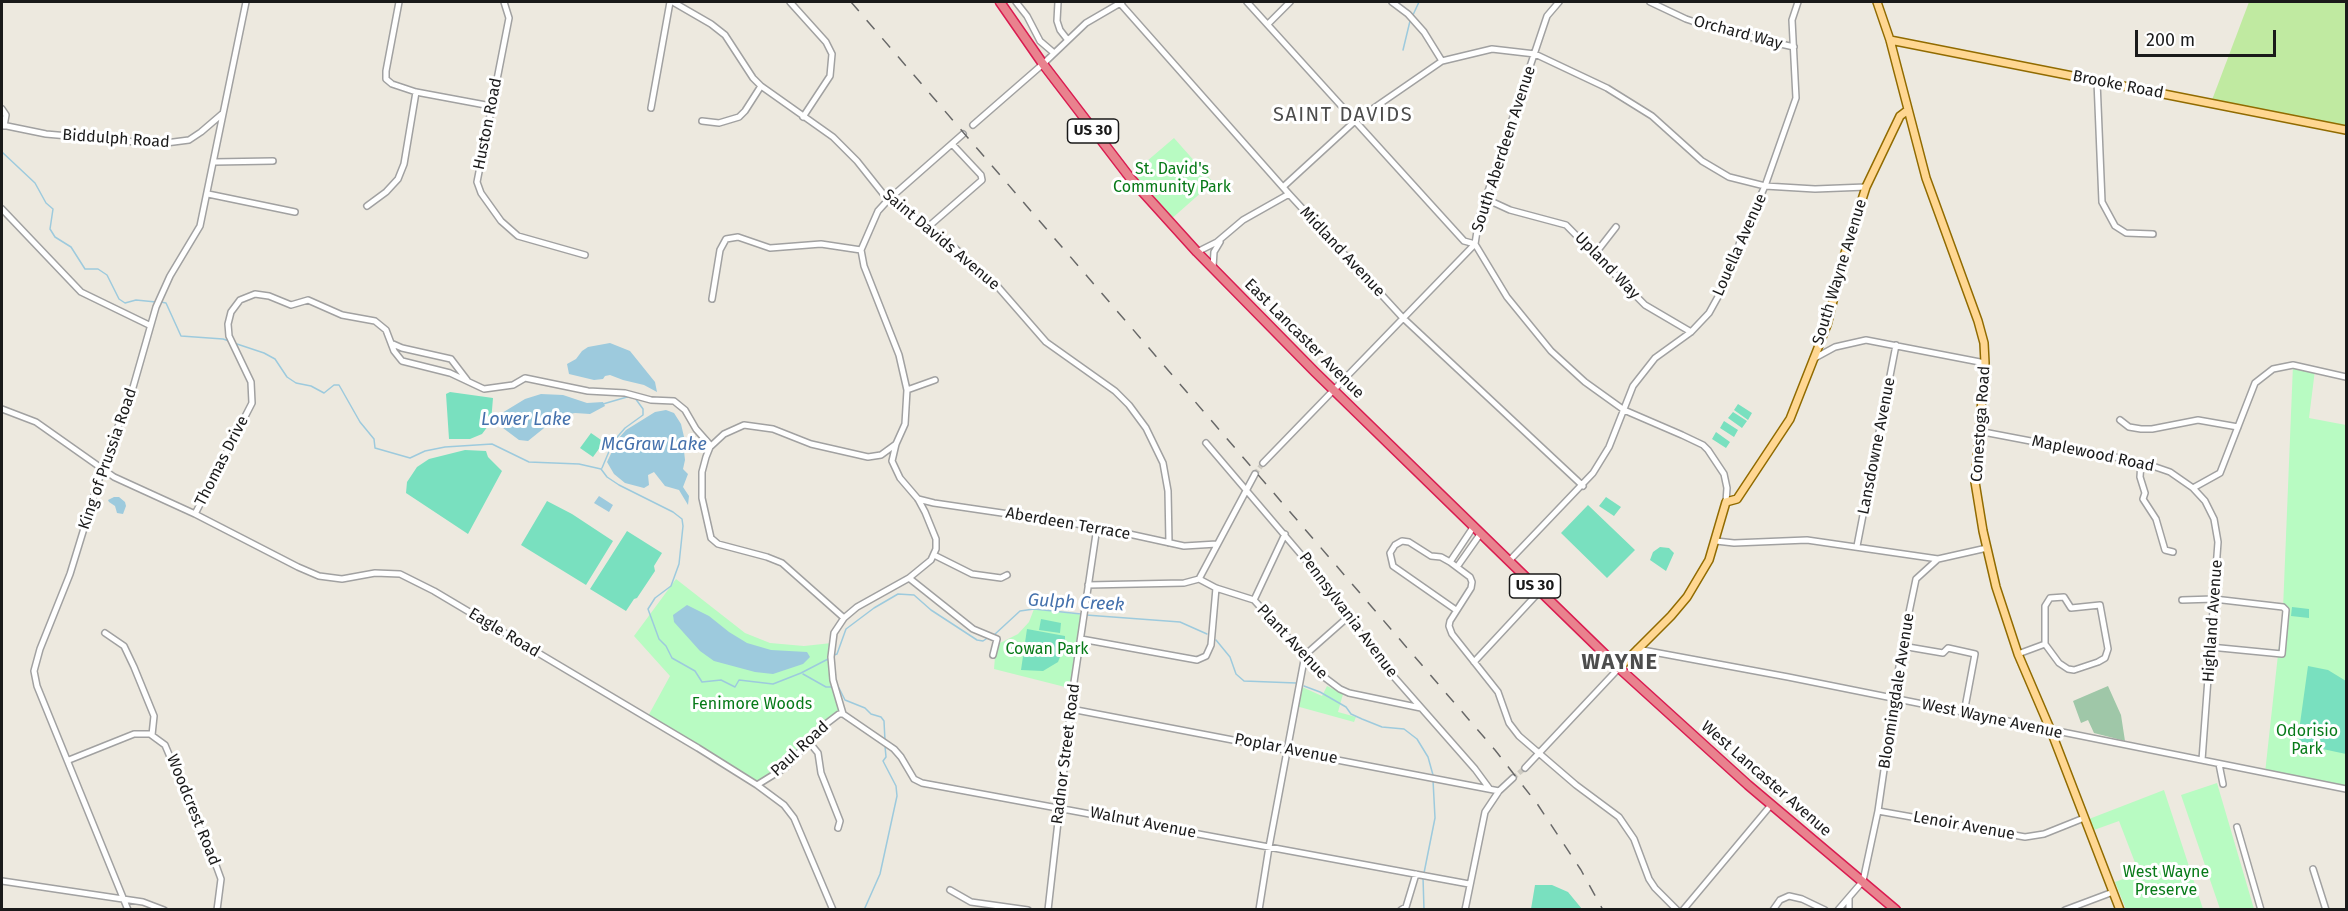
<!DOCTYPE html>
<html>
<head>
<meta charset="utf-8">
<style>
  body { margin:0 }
  #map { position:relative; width:2348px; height:911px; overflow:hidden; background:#ede9df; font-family:"Fira Sans",sans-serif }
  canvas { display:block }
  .frame { position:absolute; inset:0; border:3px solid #1a1a1a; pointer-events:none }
  .scale { position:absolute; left:2135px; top:30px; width:141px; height:27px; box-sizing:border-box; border:3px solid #1a1a1a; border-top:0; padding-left:8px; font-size:18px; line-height:21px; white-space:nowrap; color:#1a1a1a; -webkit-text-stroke:4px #fff; paint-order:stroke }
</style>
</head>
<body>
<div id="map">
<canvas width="2348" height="911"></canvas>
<div class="frame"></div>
<div class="scale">200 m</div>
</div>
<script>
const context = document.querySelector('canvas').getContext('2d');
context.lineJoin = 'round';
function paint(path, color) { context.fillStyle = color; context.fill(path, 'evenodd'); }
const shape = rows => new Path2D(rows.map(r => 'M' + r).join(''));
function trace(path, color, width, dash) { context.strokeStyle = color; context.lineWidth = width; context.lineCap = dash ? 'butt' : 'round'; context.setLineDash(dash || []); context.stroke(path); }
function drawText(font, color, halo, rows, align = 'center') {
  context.font = font + ' "Fira Sans",sans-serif'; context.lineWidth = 6; context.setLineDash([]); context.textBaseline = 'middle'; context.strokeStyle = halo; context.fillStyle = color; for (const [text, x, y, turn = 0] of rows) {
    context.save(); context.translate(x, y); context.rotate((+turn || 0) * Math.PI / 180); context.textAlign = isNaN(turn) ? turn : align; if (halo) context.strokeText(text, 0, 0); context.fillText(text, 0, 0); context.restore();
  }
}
paint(shape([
  [2249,2,2346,2,2346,126,2212,100]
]), '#c0eaa1');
paint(shape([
  [2108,686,2121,715,2125,741,2094,733,2088,720,2081,723,2073,701]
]), '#9fc7a8');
paint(shape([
  [1174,138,1213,182,1169,221,1131,179,1133,173],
  [2293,365,2315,370,2309,418,2346,425,2346,789,2265,773,2283,609],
  [676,579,745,633,770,643,804,646,832,643,833,680,843,714,822,727,798,755,757,785,647,718,670,676,634,636],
  [1034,609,1084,615,1073,689,994,669,996,645,1018,634,1029,622],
  [1300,686,1322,696,1327,686,1343,694,1338,712,1356,717,1354,722,1296,706],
  [2217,783,2254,909,2220,909,2181,795],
  [2164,790,2203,909,2126,909,2115,882,2139,873,2119,821,2094,830,2089,819]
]), '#b8fbc2');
paint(shape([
  [450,392,493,398,491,422,482,434,470,439,449,439,446,394],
  [1738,404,1752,413,1748,420,1734,410],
  [1733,412,1747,421,1742,428,1728,418],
  [1724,421,1738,430,1734,437,1720,428],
  [1716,432,1730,442,1726,448,1712,439],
  [591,433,604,442,593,457,580,448],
  [465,450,486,451,488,457,502,471,468,534,406,493,407,482,417,467,429,459],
  [1606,497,1621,507,1614,516,1599,506],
  [547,501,572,514,613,541,586,585,521,545],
  [1588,505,1635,550,1607,578,1561,533],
  [627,531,662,553,654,566,655,571,637,598,634,599,626,611,590,589],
  [1660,547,1669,548,1674,553,1666,571,1650,560,1653,552],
  [2292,607,2309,609,2309,618,2291,616],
  [1041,619,1061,623,1060,633,1039,630],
  [1027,629,1065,636,1065,644,1058,662,1043,671,1021,670],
  [2308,666,2328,670,2346,681,2346,754,2304,745,2298,738],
  [1535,885,1552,885,1568,892,1582,909,1531,909]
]), '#79e0bf');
paint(shape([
  [610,343,630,351,655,382,657,392,644,385,623,380,610,375,605,376,603,379,594,380,569,374,567,364,576,359,582,351,588,347],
  [541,394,563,395,587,403,603,402,605,406,590,414,575,413,559,416,528,441,519,440,503,428,500,419,502,413,525,399],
  [666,410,674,413,681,424,685,441,681,450,684,451,685,460,683,469,688,474,683,487,689,496,688,505,679,490,665,486,654,472,648,475,649,485,644,488,625,483,614,474,607,462,618,439,626,430,655,412],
  [599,496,613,505,609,512,594,503],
  [114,497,119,497,125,502,126,506,123,514,117,513,115,506,109,502,108,500],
  [687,605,709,616,729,632,747,643,771,650,807,652,810,657,803,664,773,674,755,672,714,661,700,651,674,622,673,615]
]), '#9dcadd');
trace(shape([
  [1412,17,1419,2],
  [1403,50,1410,21],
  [2,152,35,183,46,203,53,209,50,229,55,237,71,247,85,269,98,269,107,275,119,299,125,303,136,300,156,302],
  [161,302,166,303,181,336,223,339,229,341],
  [234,343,264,353,275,359,287,377,296,383,311,386,324,393,334,385,339,385,360,422,374,439,375,448,410,458,425,451,445,447,492,444,529,462,579,464,601,469,607,477,619,485,673,512,682,519,683,526,679,564,671,586,655,598,648,609,659,639,666,646,672,658,695,671,702,682,721,680,735,687,739,680,773,684,801,673,830,658],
  [602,468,613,442,625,428,643,415,643,409,635,398,627,397,603,404],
  [1086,615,1180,622,1207,634],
  [994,635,1020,611,1034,609,1081,614],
  [1216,640,1230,657,1236,674,1244,681,1296,683],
  [834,655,837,654,846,629,874,608,898,594,914,595,931,610,977,640,983,641,989,637],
  [803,674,826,687,834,687],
  [1304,686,1320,692,1346,707,1351,714,1362,719,1382,727,1404,729,1417,739,1428,757,1433,775],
  [839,688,845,700,865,708,871,714,881,717,884,721,885,741],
  [1424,873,1435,818,1433,780],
  [1423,877,1424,910],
  [864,910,880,874,897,796,896,786,883,761,886,757,885,746]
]), '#9dcadd', 1.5);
trace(shape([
  [1255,474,1263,463],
  [1513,778,1525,768]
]), '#cdcac1', 5, [5, 2.5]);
const minor = shape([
  [399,2,386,71,386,79,392,84,416,92,491,106],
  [504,2,509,18,477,182,481,193,501,221,518,236,585,255],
  [673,2,711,24,725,35,753,78,761,86,833,137,857,161,888,200,928,227,956,249,998,287,1046,342,1115,391,1129,405,1146,428,1163,463,1168,491,1169,543],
  [790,2,826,42,832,54,830,76,803,117],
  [1016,2,1027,16,1040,41,1054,53],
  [1058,2,1057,21,1060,30,1067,39],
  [1119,2,1289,194,1402,317,1583,486],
  [1247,2,1464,241,1475,244,1507,297,1551,351,1585,382,1624,410,1682,435,1703,445,1708,450,1724,474,1727,488,1726,502],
  [1392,2,1408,14,1424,32,1442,61],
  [1650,2,1686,19,1719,30,1794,47],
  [1268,24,1290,2],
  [2097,81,2102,202,2115,226,2126,233,2153,234],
  [651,108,670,2],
  [2,109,6,115,4,126],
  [702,121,719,123,739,117,745,111,761,86],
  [2,125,46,134,158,144,189,140,201,132,222,114],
  [973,125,1043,64,1086,23,1122,2],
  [214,162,273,161],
  [1283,187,1355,121,1442,61,1492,49,1535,54,1607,88,1652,116,1702,161,1729,177,1765,186,1815,189,1866,187],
  [208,194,295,212],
  [1486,199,1510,210,1566,225,1645,305,1691,332],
  [367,206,386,192,398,179,404,164,416,92],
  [2,209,81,292,149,325],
  [928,227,982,180,981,175,952,144],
  [1197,252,1217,242,1243,220,1289,194],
  [1595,254,1616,227],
  [1213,267,1214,252,1220,242],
  [712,299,720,250,726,239,738,237,770,248,821,244,861,250],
  [393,344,402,348,451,359,467,380],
  [1813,359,1835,347,1866,340,1985,363],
  [907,390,935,380],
  [2,409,36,422,114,477,195,514,298,567,319,576,342,579,375,573,400,574,434,591,698,748,757,785,784,805,794,818,833,910],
  [2120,420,2129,427,2141,429,2152,429,2198,420,2238,427],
  [1978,431,2141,462,2170,472,2193,488,2220,473,2255,383,2273,369,2293,365,2346,377],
  [1206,443,1321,578,1380,661,1475,769,1489,788],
  [2141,462,2140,477,2145,493,2143,499,2156,519,2165,550,2173,552],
  [1263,463,1475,244,1479,218,1547,16,1559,2],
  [2193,488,2205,501,2214,519,2218,542,2202,760],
  [918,499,934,503,1097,527,1184,546,1217,544],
  [195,514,252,403,251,382,229,336,228,324,231,312,240,300,255,294,269,296,291,305,308,300,342,315,375,321,386,330,394,351,402,361,450,373,484,389,513,385,525,378,588,391,625,393,651,400,674,401,685,410,696,429,711,446],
  [1716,541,1734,543,1807,540,1938,559],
  [1857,546,1896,345],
  [934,555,972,574,1001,578,1007,575],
  [1509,561,1593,473,1609,447,1633,386,1655,358,1691,332,1709,313,1724,286,1741,239,1765,186,1796,98,1792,20,1798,2],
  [1450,562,1474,526],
  [1457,567,1481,533],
  [909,578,973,629,997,639,993,655],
  [1199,579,1216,588,1254,600,1324,677,1340,689,1349,693,1421,708],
  [1088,585,1184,583,1199,579,1255,474],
  [1254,600,1285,534],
  [2182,600,2214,599,2283,607,2286,610,2282,654,2210,647],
  [1456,610,1393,566,1390,553,1395,545,1402,541,1409,542,1431,556,1441,557,1450,562,1470,577,1472,582,1471,588,1450,621,1449,626,1452,634,1498,692,1509,723,1519,736,1576,785,1619,817,1634,839,1649,879,1655,888,1677,910],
  [844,618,782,563,767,557,718,544,711,538,702,498,702,472,706,457,710,447,724,434,744,425,773,429,811,444,868,457,881,455,896,444],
  [105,633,124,646,134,667,154,716,152,735],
  [1081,639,1197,660,1206,656,1211,645,1216,588],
  [1902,646,1943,653,1948,648,1975,654,1964,713],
  [1637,649,1788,677,2346,789],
  [2018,654,2045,644,2059,663,2068,669,2074,670,2098,662,2105,658,2108,649,2100,605,2071,608,2064,597,2050,598,2045,606,2045,644],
  [1474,662,1540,591],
  [1071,709,1499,791],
  [843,714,833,680,831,657,834,633,844,618,857,607,909,578,931,560,936,549,936,539,925,512,918,499,900,478,892,461,896,444,905,424,907,390,899,355,864,266,861,250,878,211,888,200,963,134],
  [843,714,894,749,901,757,914,779,922,783,1469,884],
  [809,742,818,753,821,773,840,821,838,828],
  [69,760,134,734,150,734,165,745,217,868,221,879,217,910],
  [2219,764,2223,784],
  [1525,768,1619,668],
  [757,785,786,767,822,727,839,714,843,714],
  [1878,811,2025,837,2044,834,2084,818],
  [2237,827,2261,910],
  [2313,869,2326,910],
  [2,881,143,902,164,910],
  [950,890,971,902,1028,910],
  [1849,898,1849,910],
  [128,910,37,686,34,671,40,649,70,574,105,460,132,391,156,307,170,276,200,226,246,2],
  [1048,910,1073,689,1097,527],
  [1259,910,1269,847,1305,655,1348,617],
  [1401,910,1406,907,1416,874],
  [1465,910,1485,812,1499,791,1513,778],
  [1683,910,1771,805],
  [1773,910,1780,900,1789,896,1802,899,1825,910],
  [1838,910,1863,881,1878,811,1902,646,1916,579,1938,559,1987,548],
  [2065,910,2113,892]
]);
const major = shape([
  [1877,2,1890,40,1926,178,1978,321,1984,343,1985,363,1975,482,1983,531,1996,587,2018,654,2051,731,2120,910],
  [1890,40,2346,130],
  [1619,668,1671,616,1687,597,1709,560,1726,502,1737,499,1790,419,1827,325,1845,253,1866,187,1900,116,1908,110]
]);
const highway = shape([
  [1000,2,1043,64,1131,179,1197,252,1315,372,1619,668,1748,785,1896,910]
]);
trace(minor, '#a1a1a1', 8);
trace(major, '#916b00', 10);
trace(highway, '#da1c51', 11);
trace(minor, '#fff', 5);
trace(major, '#ffd792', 7);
trace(highway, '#e9828e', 8);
trace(shape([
  [851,2,1495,750,1538,805,1581,870,1603,910]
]), '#686868', 1.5, [12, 12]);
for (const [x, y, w] of [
  [1093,131,51],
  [1535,586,51]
]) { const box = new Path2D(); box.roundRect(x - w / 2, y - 12, w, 24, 4.5); context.fillStyle = '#fff'; context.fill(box); trace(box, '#1a1a1a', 1.5); }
drawText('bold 15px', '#1a1a1a', null, [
  ["US 30",1093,131],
  ["US 30",1535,586]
]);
drawText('16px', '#1a1a1a', '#fff', [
  ["Orchard Way",1738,33,15],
  ["Brooke Road",2118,85,11],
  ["Huston Road",488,124,-79],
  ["Biddulph Road",116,139,4],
  ["South Aberdeen Avenue",1504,149,-72],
  ["Saint Davids Avenue",941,240,40],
  ["Louella Avenue",1740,245,-66],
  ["Midland Avenue",1342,252,47],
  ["Upland Way",1607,266,46],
  ["South Wayne Avenue",1840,272,-73],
  ["East Lancaster Avenue",1304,339,45],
  ["Conestoga Road",1981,424,-86],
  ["Lansdowne Avenue",1877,446,-79],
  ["Maplewood Road",2093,454,12],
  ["King of Prussia Road",108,459,-71],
  ["Thomas Drive",222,461,-63],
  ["Aberdeen Terrace",1068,524,10],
  ["Pennsylvania Avenue",1348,615,53],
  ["Highland Avenue",2213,621,-86],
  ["Eagle Road",504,633,31],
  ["Plant Avenue",1292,642,47],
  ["Bloomingdale Avenue",1897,691,-81],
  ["West Wayne Avenue",1992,719,12],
  ["Paul Road",800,749,-43],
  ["Poplar Avenue",1286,749,11],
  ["Radnor Street Road",1066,754,-83],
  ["West Lancaster Avenue",1766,779,41],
  ["Woodcrest Road",193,810,68],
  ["Walnut Avenue",1143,823,11],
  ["Lenoir Avenue",1964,826,10]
]);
drawText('16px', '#077a18', '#fff', [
  ["St. David's",1172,170],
  ["Community Park",1172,188],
  ["Cowan Park",1047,650],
  ["Fenimore Woods",752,705],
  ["Odorisio",2307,732],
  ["Park",2307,750],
  ["West Wayne",2166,873],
  ["Preserve",2166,891]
]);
drawText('italic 18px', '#4571ac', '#fff', [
  ["Lower Lake",526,420],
  ["McGraw Lake",654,445],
  ["Gulph Creek",1076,603,3]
]);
context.letterSpacing = '1.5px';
drawText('20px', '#4d4d4d', '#fff', [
  ["SAINT DAVIDS",1343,115]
]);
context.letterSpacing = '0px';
context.letterSpacing = '1.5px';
drawText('bold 22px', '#4d4d4d', '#fff', [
  ["WAYNE",1620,663]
]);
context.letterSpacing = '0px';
</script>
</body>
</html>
